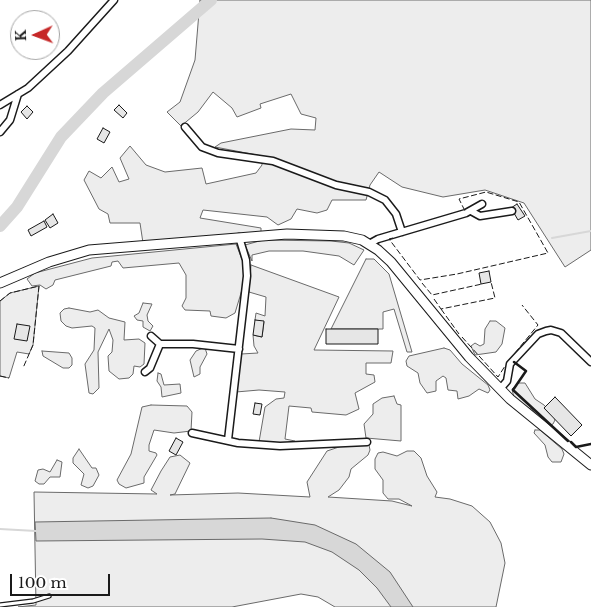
<!DOCTYPE html>
<html>
<head>
<meta charset="utf-8">
<style>
  body { margin:0 }
  #map { position:relative; width:591px; height:607px; overflow:hidden; background:#fff; font-family:"Libre Baskerville",serif }
  canvas { display:block }
  .north { position:absolute; left:10px; top:10px; width:50px; height:50px; box-sizing:border-box; background:#fff; border:1px solid #a3a3a3; border-radius:50%; rotate:268deg; font-size:14px; font-weight:700; line-height:20px; text-align:center; color:#1a1a1a }
  .north::after { content:''; display:block; margin:auto; width:18px; height:22px; background:#c62828; clip-path:polygon(50% 0,100% 100%,50% 72%,0 100%) }
  .scale { position:absolute; left:10px; top:574px; width:100px; height:22px; box-sizing:border-box; border:2px solid #1a1a1a; border-top:0; padding-left:6px; font-size:15px; line-height:18px; white-space:nowrap; color:#1a1a1a; -webkit-text-stroke:4px #fff; paint-order:stroke }
</style>
</head>
<body>
<div id="map">
<canvas width="591" height="607"></canvas>
<div class="north">K</div>
<div class="scale">100 m</div>
</div>
<script>
const context = document.querySelector('canvas').getContext('2d');
context.lineJoin = 'round';
function paint(path, color) { context.fillStyle = color; context.fill(path, 'evenodd'); }
const shape = rows => new Path2D(rows.map(r => 'M' + r).join(''));
function trace(path, color, width, dash) { context.strokeStyle = color; context.lineWidth = width; context.lineCap = dash ? 'butt' : 'round'; context.setLineDash(dash || []); context.stroke(path); }
const built = shape([
  [200,0,591,0,591,250,565,267,524,203,485,190,443,197,402,187,379,172,370,185,366,200,332,200,327,210,317,213,297,209,291,219,278,225,267,217,203,210,200,218,261,228,261,232,143,243,140,223,110,223,108,214,99,209,84,180,89,171,101,178,112,167,119,182,129,179,120,158,130,146,146,165,165,172,202,168,206,184,256,173,262,165,262,156,215,147,221,143,291,129,315,130,316,118,301,114,291,94,260,104,261,108,237,117,232,108,213,92,198,112,181,126,167,112,180,102,195,60,200,0],
  [263,240,331,241,349,243,364,250,354,265,339,256,303,251,269,251,252,255,252,261,245,245,263,240],
  [236,244,245,267,244,283,235,313,226,318,211,316,210,311,185,310,182,306,186,298,186,275,179,263,123,268,118,261,112,262,111,266,55,280,53,285,46,289,40,285,32,286,27,279,35,273,92,258,236,244],
  [366,259,374,259,389,274,412,352,407,352,394,309,383,312,383,329,331,329,366,259],
  [251,265,339,297,314,350,393,351,391,363,366,363,366,374,374,375,375,382,355,393,359,409,346,415,312,412,311,408,289,406,285,439,295,441,294,444,259,442,265,407,276,399,284,398,285,392,259,390,236,392,241,354,258,353,254,346,253,335,262,337,264,322,255,320,256,313,265,316,266,297,249,292,251,265],
  [39,286,33,345,29,354,17,352,9,378,0,376,0,301,10,293,39,286],
  [143,303,152,304,147,315,148,321,153,326,150,331,143,327,143,321,137,320,134,316,139,313,143,303],
  [69,308,90,312,98,310,109,318,125,322,124,340,139,339,145,343,144,364,140,367,134,366,133,374,129,378,119,379,109,371,108,356,112,352,113,340,109,329,98,352,99,388,93,394,89,393,85,364,94,350,95,328,92,326,72,328,66,326,61,321,60,313,64,309,69,308],
  [490,321,496,321,505,328,502,344,496,352,475,355,471,346,475,343,480,346,484,344,485,329,490,321],
  [203,348,205,348,207,354,200,367,200,374,194,377,190,360,196,351,203,348],
  [444,348,450,350,462,364,488,385,490,390,488,393,479,389,469,396,458,399,457,391,448,390,446,378,443,376,436,381,436,391,427,393,420,383,418,373,407,366,406,361,409,356,444,348],
  [42,351,69,353,72,358,72,365,69,368,63,368,43,356,42,351],
  [158,373,161,374,164,385,180,384,181,393,162,397,161,387,157,381,158,373],
  [518,383,525,383,535,399,544,405,553,415,555,420,553,424,549,426,536,418,532,409,524,407,514,398,512,389,518,383],
  [394,396,397,404,401,405,401,441,366,438,364,424,373,414,373,404,382,398,394,396],
  [151,405,187,406,192,412,191,431,174,433,154,430,149,445,149,451,156,453,157,455,144,477,144,483,126,488,119,484,117,480,131,454,142,407,151,405],
  [535,430,540,430,562,449,564,454,561,462,552,462,548,457,545,445,534,433,535,430],
  [348,444,369,445,370,450,368,455,351,469,349,477,339,490,328,497,392,501,412,506,399,499,388,499,383,493,383,480,375,469,375,459,378,453,383,452,397,456,407,451,414,451,421,458,427,476,437,492,435,497,450,499,472,506,490,522,501,543,505,563,496,607,335,607,318,597,301,594,232,607,18,607,36,605,34,492,157,494,151,490,161,471,170,457,180,455,190,463,175,494,170,495,238,493,310,497,307,482,327,451,348,444],
  [79,449,92,468,96,468,99,475,93,486,88,488,81,485,84,474,73,463,73,458,79,449],
  [57,460,62,462,60,477,50,477,44,484,39,484,35,481,38,470,43,469,50,472,57,460]
]);
paint(built, '#ededed');
trace(built, '#6a6a6a', 1);
const water = shape([
  [271,518,315,525,356,544,390,572,413,607,391,607,377,588,359,570,332,552,305,542,262,539,36,541,35,522,271,518]
]);
paint(water, '#d7d7d7');
trace(water, '#6a6a6a', 1);
trace(shape([
  [552,238,591,231],
  [0,529,36,531]
]), '#d7d7d7', 2);
trace(shape([
  [0,226,17,207,61,137,103,93,211,0]
]), '#d7d7d7', 12);
const building = shape([
  [119,105,127,113,123,118,114,110,119,105],
  [27,106,33,112,27,119,21,112,27,106],
  [103,128,110,132,104,143,97,139,103,128],
  [517,204,525,216,518,220,511,208,517,204],
  [53,214,58,223,50,228,45,220,53,214],
  [44,221,47,227,31,236,28,230,44,221],
  [489,271,491,282,481,284,479,273,489,271],
  [255,320,264,321,262,337,253,335,255,320],
  [17,324,30,326,27,341,14,339,17,324],
  [326,329,378,329,378,344,326,344,326,329],
  [555,397,582,425,571,436,544,408,555,397],
  [255,403,262,404,260,415,253,414,255,403],
  [176,438,183,442,176,455,169,451,176,438]
]);
paint(building, '#e6e6e6');
trace(building, '#1a1a1a', 1);
const lane = shape([
  [0,605,33,601,49,596]
]);
const street = shape([
  [0,105,28,88,68,51,114,0],
  [185,127,202,147,218,153,273,161,336,185,369,192,385,200,396,214,402,232],
  [0,132,10,120,18,94],
  [471,211,480,216,512,211],
  [369,244,378,239,466,213,482,204],
  [160,344,193,344,239,349],
  [145,372,150,368,160,344,151,336],
  [500,389,507,381,510,364,538,334,546,331,551,330,561,333,591,362],
  [192,433,238,443,280,446,367,442],
  [228,440,247,276,246,260,239,237]
]);
const secondary = shape([
  [0,283,49,262,89,250,287,234,344,236,362,240,378,250,391,262,469,357,510,399,591,465]
]);
trace(lane, '#1a1a1a', 5.5);
trace(street, '#1a1a1a', 9);
trace(secondary, '#1a1a1a', 11);
trace(lane, '#fff', 3);
trace(street, '#fff', 6);
trace(secondary, '#fff', 9);
trace(shape([
  [393,238,389,239,420,280,457,274,548,253,519,202,486,192,459,199,465,211],
  [422,283,432,295,482,284],
  [434,299,441,309,495,298,491,282],
  [0,301,10,293,39,286,33,345,23,368],
  [441,309,459,334],
  [462,337,498,377,505,366],
  [515,353,538,325,522,305],
  [0,376,9,378]
]), '#1a1a1a', 1, [6, 2.5]);
trace(shape([
  [514,362,526,371,513,390,568,441],
  [571,442,576,447,591,444]
]), '#1a1a1a', 2.5);
</script>
</body>
</html>
